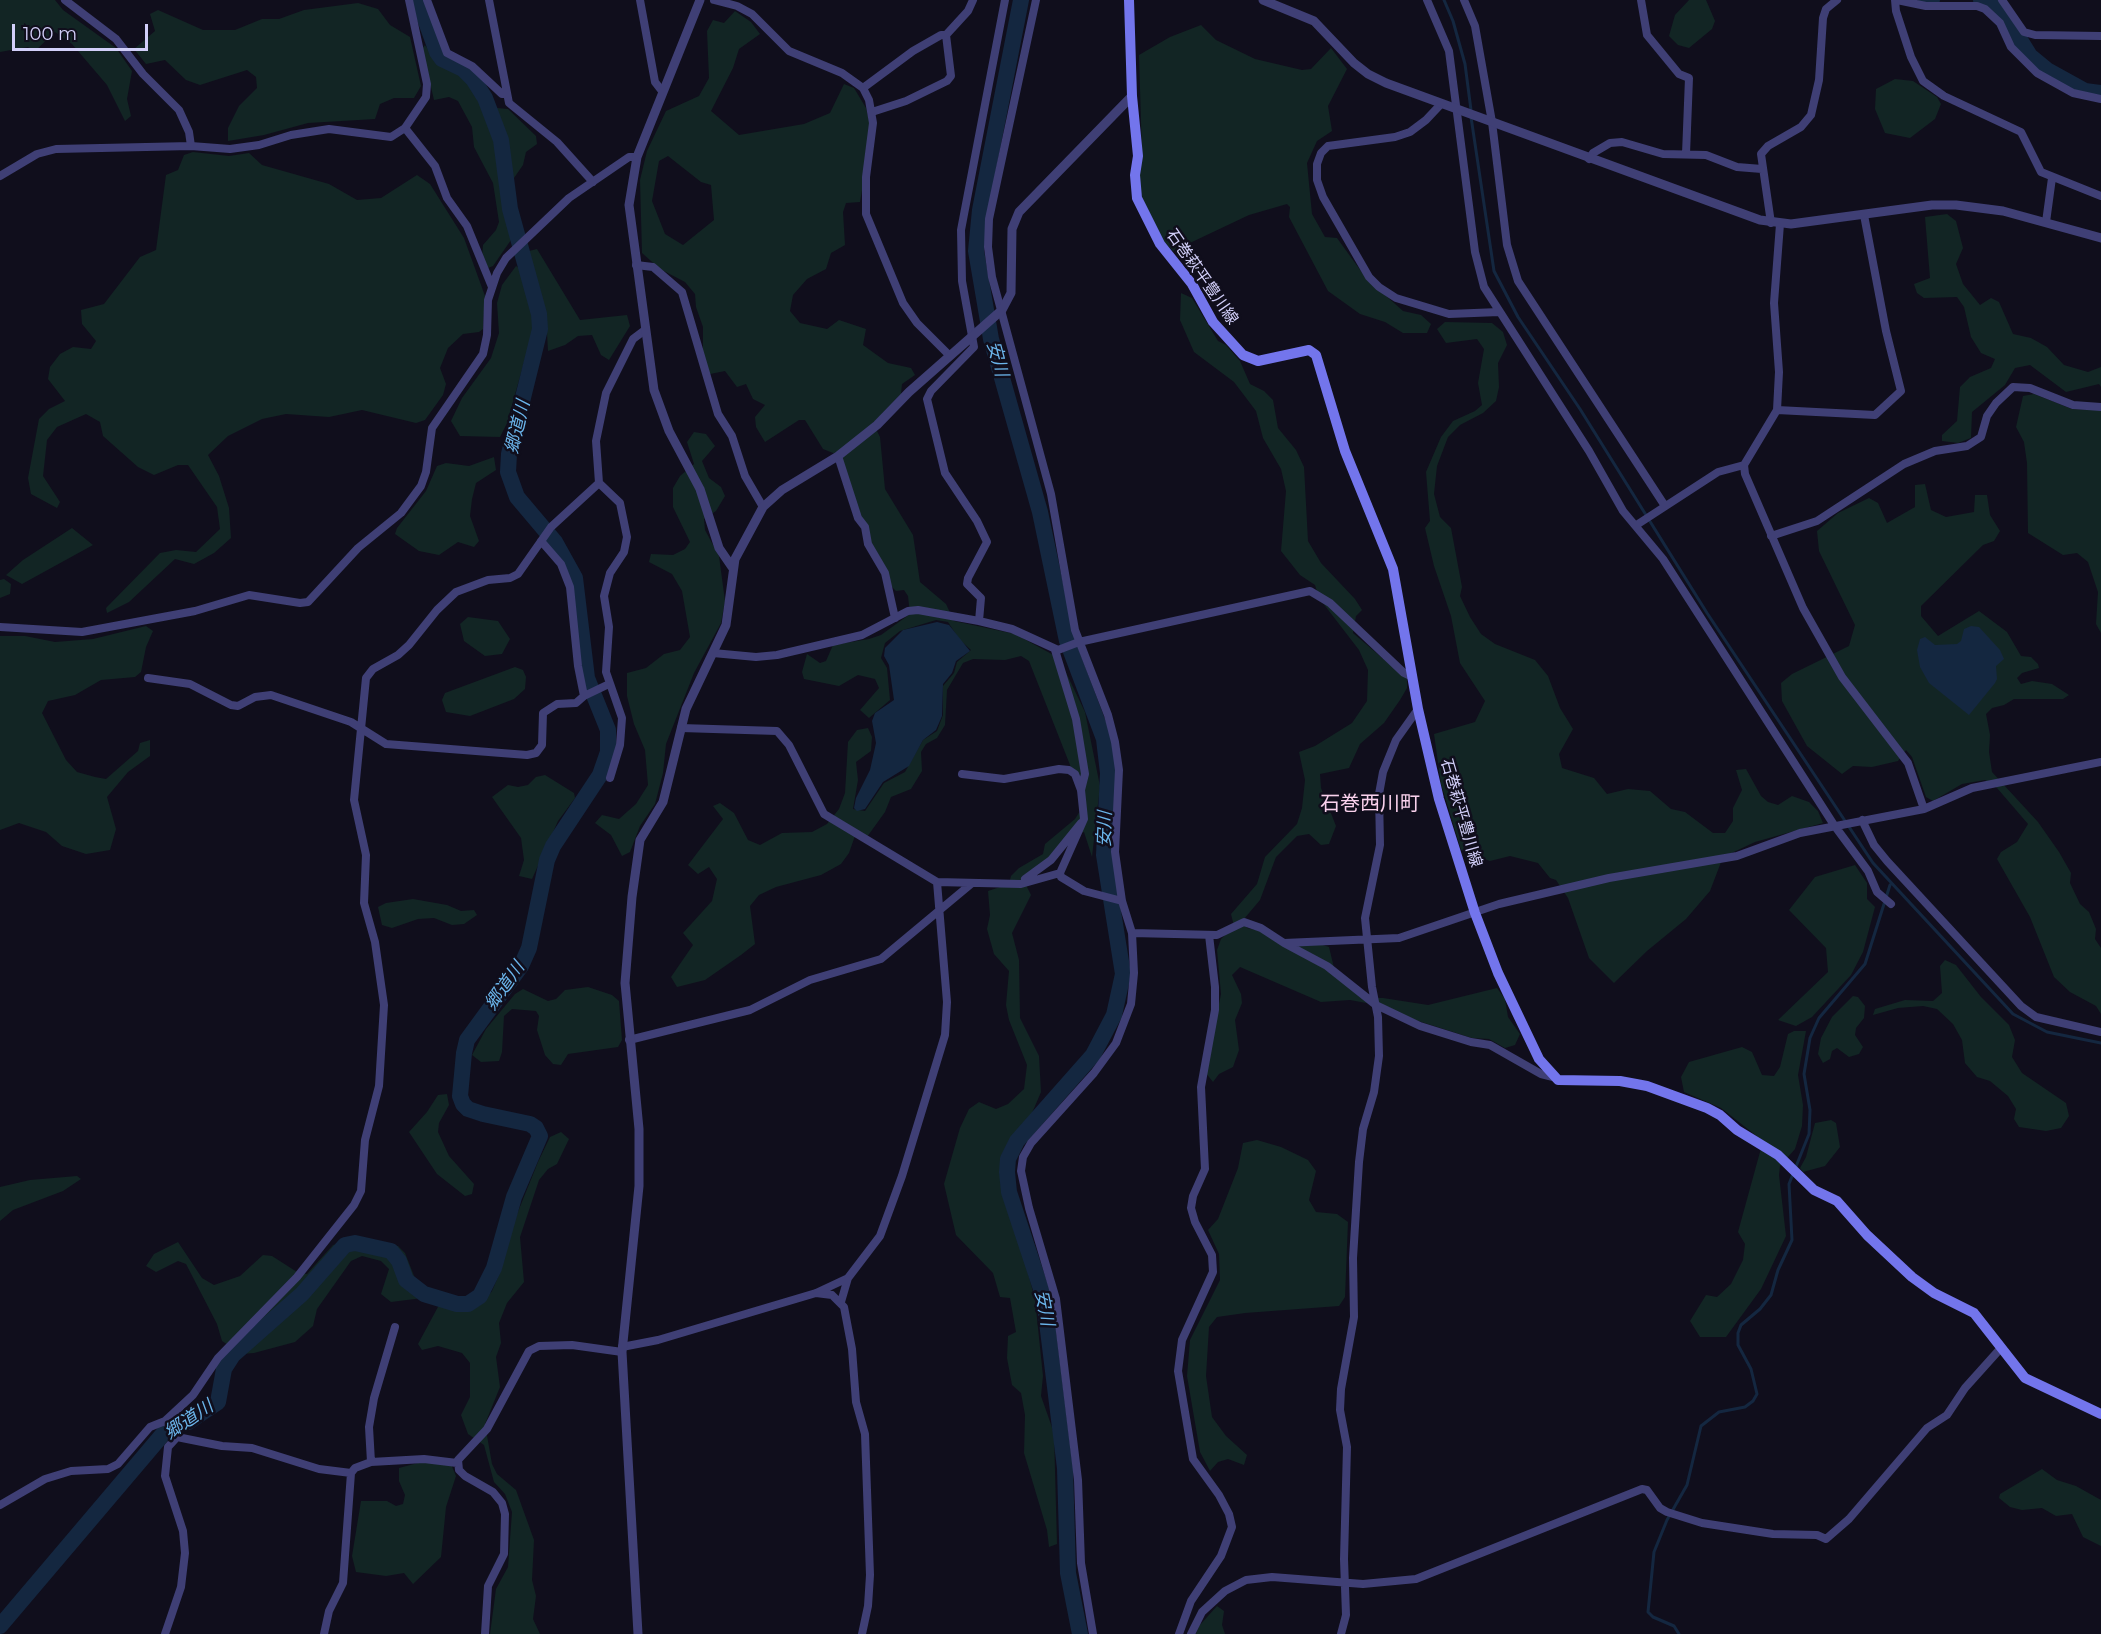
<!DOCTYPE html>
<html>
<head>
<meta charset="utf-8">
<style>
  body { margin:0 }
  #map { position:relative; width:2101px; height:1634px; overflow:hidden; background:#100e1c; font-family:Montserrat,sans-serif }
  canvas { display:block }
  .scale { position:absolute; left:12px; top:24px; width:136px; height:27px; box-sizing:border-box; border:3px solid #d2cff9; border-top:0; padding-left:8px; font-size:18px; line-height:21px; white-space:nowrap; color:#d2cff9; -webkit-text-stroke:4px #100e1c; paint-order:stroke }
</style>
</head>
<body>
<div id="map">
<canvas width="2101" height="1634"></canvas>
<div class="scale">100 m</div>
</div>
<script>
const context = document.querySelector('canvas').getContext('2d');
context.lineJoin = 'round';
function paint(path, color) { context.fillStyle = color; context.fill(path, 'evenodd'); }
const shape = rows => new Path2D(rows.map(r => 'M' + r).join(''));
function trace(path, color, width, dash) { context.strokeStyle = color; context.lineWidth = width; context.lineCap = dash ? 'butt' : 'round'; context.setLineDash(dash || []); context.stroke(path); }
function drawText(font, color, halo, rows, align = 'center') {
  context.font = font + ' Montserrat,"Noto Sans JP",sans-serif'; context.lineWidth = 5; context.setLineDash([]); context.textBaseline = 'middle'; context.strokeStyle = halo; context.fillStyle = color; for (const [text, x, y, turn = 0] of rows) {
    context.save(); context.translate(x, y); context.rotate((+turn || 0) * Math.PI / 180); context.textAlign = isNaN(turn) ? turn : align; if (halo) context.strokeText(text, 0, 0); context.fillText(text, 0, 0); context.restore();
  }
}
paint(shape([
  [0,0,55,0,63,10,116,48,132,71,127,99,131,116,125,121,107,85,72,44,55,32,35,51,28,47,0,52],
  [1689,0,1706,0,1715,21,1712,29,1689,48,1678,45,1669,36,1675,15],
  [358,3,378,9,390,25,410,37,421,86,414,98,394,98,380,104,375,119,308,123,264,135,228,141,228,128,239,106,257,88,256,77,247,70,200,85,186,80,165,60,146,64,134,49,155,31,150,14,158,10,203,30,235,30,262,19,279,19,304,10],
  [735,11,751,22,760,34,739,49,733,68,711,111,739,135,804,124,830,113,844,84,854,88,866,108,872,132,860,202,846,203,843,212,845,245,831,253,826,269,807,279,793,295,790,311,800,323,827,329,839,320,866,329,863,345,888,363,911,368,915,375,902,384,901,394,873,423,880,437,885,489,913,535,920,582,946,604,954,621,1015,634,1059,658,1085,712,1100,786,1092,857,1084,832,1075,834,1052,864,1022,877,1031,895,1012,933,1019,960,1020,1018,1039,1056,1041,1092,1032,1113,1007,1150,1003,1164,1004,1185,1035,1299,1043,1376,1041,1396,1054,1433,1057,1544,1049,1547,1047,1530,1024,1453,1025,1415,1021,1393,1012,1385,1007,1358,1008,1336,1016,1332,1010,1298,1000,1297,993,1273,956,1235,944,1184,960,1128,969,1109,979,1102,996,1109,1008,1104,1024,1089,1027,1065,1009,1020,1006,1005,1009,971,994,954,987,929,990,915,988,891,1009,884,1011,876,1019,868,1043,854,1045,844,1075,819,1085,803,1029,661,1021,656,1005,660,973,659,963,663,947,690,945,725,937,738,926,744,921,752,922,771,911,789,891,797,885,812,867,837,856,833,849,853,841,864,821,875,776,887,759,895,750,906,755,944,741,955,705,980,677,987,671,977,693,945,683,933,712,901,717,879,709,867,698,874,688,865,723,819,713,806,720,803,734,813,748,840,760,845,782,833,812,832,827,824,839,809,845,793,848,742,857,730,868,728,872,737,871,751,856,762,858,780,853,809,865,811,884,783,905,772,923,740,937,731,943,715,943,686,954,673,957,662,971,650,959,639,948,622,936,620,900,631,885,643,881,658,887,668,890,700,869,718,860,710,879,688,875,679,858,675,839,686,804,679,802,672,807,654,820,663,826,661,833,645,869,639,881,635,910,614,908,596,904,590,896,591,890,585,870,544,838,455,823,449,805,420,799,420,765,442,756,427,755,417,765,405,753,399,746,384,737,387,725,371,710,374,703,358,703,327,696,307,695,294,685,282,660,269,642,253,640,180,647,151,666,111,699,96,709,78,707,31,713,20,724,23],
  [668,156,701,182,711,185,714,220,683,245,665,234,652,201,659,161],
  [1201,25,1216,40,1255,59,1302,70,1311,69,1331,48,1347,69,1328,106,1332,131,1317,141,1307,163,1312,214,1325,237,1337,238,1366,278,1403,311,1421,315,1431,324,1427,333,1403,333,1385,322,1360,314,1328,291,1289,217,1290,207,1287,204,1249,215,1173,251,1157,235,1141,194,1138,179,1142,156,1139,55,1170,37],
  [425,45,434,58,457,73,473,87,486,107,508,109,536,136,537,144,526,152,523,165,514,178,502,182,510,224,511,240,493,266,488,268,482,257,483,245,496,230,499,222,493,183,474,147,472,127,458,101,449,97,434,100,422,49],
  [1895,79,1913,81,1937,97,1941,104,1935,119,1910,138,1885,133,1875,109,1876,89],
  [193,152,229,156,249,153,262,165,329,184,357,200,381,198,417,175,430,184,464,238,485,296,483,329,479,332,463,334,448,348,440,368,446,384,443,395,425,420,416,423,362,410,329,417,286,414,262,419,228,436,208,455,219,476,229,508,231,538,214,553,194,564,175,559,129,602,107,613,106,608,160,553,176,550,196,552,220,529,217,507,188,465,178,465,154,475,138,467,103,436,100,422,86,414,57,427,47,440,43,476,60,502,57,508,31,494,28,478,39,419,49,409,65,401,48,379,50,367,60,354,73,347,91,349,96,341,82,324,81,310,104,304,140,257,156,250,166,175,178,170,184,155],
  [1947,214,1956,221,1963,248,1956,264,1963,284,1980,305,1991,298,1999,302,2013,334,2031,338,2047,347,2064,365,2088,372,2101,367,2101,387,2099,384,2066,392,2030,365,2015,368,2005,385,1972,412,1971,438,1958,443,1942,441,1942,435,1957,421,1960,387,1970,377,1991,368,1995,359,1981,353,1971,337,1964,307,1957,297,1924,298,1917,293,1914,284,1930,278,1925,217],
  [537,249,580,320,627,315,630,326,609,360,601,355,592,335,578,336,565,345,548,351,546,314,529,251],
  [516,266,520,269,530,302,534,327,507,423,500,437,460,436,451,421,462,398,491,358,499,333,497,303,502,285],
  [1181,293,1192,298,1218,341,1226,345,1240,361,1250,384,1264,391,1273,400,1278,428,1296,450,1304,467,1308,541,1321,563,1355,599,1362,610,1356,616,1353,633,1407,679,1407,688,1400,700,1384,723,1360,744,1349,768,1320,774,1321,788,1336,826,1329,844,1321,845,1309,834,1297,836,1276,857,1260,900,1244,919,1247,928,1265,932,1284,946,1320,944,1329,947,1336,976,1361,998,1383,998,1428,1005,1497,988,1505,999,1508,1017,1520,1034,1515,1045,1505,1048,1489,1039,1472,1038,1412,1019,1388,1007,1350,1000,1321,1002,1240,967,1232,975,1241,994,1242,1003,1235,1020,1239,1050,1233,1067,1219,1074,1213,1082,1205,1072,1221,994,1217,950,1221,939,1234,926,1231,914,1257,884,1265,857,1297,824,1302,808,1305,780,1299,752,1315,746,1352,723,1367,701,1368,670,1359,650,1319,598,1315,585,1300,575,1281,551,1286,491,1281,469,1263,438,1256,411,1234,382,1194,352,1180,320],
  [1445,322,1492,323,1503,332,1507,345,1498,363,1499,387,1496,401,1483,413,1460,425,1448,437,1437,466,1434,494,1440,517,1451,528,1462,587,1460,596,1470,617,1481,634,1495,644,1535,660,1548,676,1560,708,1573,729,1559,754,1562,768,1594,778,1607,794,1628,789,1650,791,1671,809,1685,812,1713,833,1725,833,1733,821,1733,808,1742,790,1736,770,1746,769,1761,796,1768,802,1778,805,1792,796,1809,802,1818,811,1823,823,1755,842,1723,857,1710,891,1686,919,1647,951,1614,983,1589,958,1568,898,1556,880,1550,878,1538,863,1510,856,1490,861,1461,850,1441,784,1434,734,1475,722,1485,701,1460,663,1451,616,1434,566,1425,528,1430,521,1426,472,1441,437,1453,421,1475,411,1482,405,1478,383,1484,349,1477,339,1446,343,1437,329],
  [2034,394,2072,409,2101,410,2101,633,2096,624,2098,592,2088,562,2077,553,2063,555,2028,533,2027,463,2024,442,2016,427,2023,396],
  [694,432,706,434,715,446,702,461,709,478,721,487,725,496,716,511,704,519,705,530,719,556,725,601,721,623,694,673,666,744,663,773,655,804,640,826,630,852,622,856,611,835,595,823,602,815,619,819,636,804,648,785,645,750,634,724,627,696,627,673,646,668,664,654,680,650,690,637,682,591,672,574,649,562,651,554,673,555,685,549,690,542,673,507,673,488,680,476,694,464,687,442],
  [494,457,496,470,476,483,472,499,470,516,479,541,474,547,458,542,439,555,419,551,395,534,397,528,426,491,437,466,446,463,469,466],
  [1925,484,1931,510,1946,517,1974,512,1975,495,1987,495,1990,515,2000,531,1994,541,1983,545,1921,606,1921,616,1938,636,1979,611,2007,632,2021,656,2031,657,2038,664,2039,668,2022,673,2017,678,2021,684,2032,681,2052,684,2069,695,2063,699,2014,699,2004,705,1992,708,1986,714,1990,735,1989,752,1992,772,2038,822,2059,852,2071,873,2070,883,2080,904,2089,912,2096,929,2095,939,2101,948,2101,1014,2096,1006,2070,992,2054,977,2030,917,1997,859,2001,852,2017,842,2028,824,1997,788,1985,780,1962,784,1933,801,1926,797,1912,757,1906,750,1898,761,1872,767,1853,766,1842,774,1807,746,1782,701,1781,683,1792,674,1849,646,1855,625,1819,551,1817,531,1838,513,1869,498,1878,503,1887,523,1915,507,1915,485],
  [72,528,93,545,22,584,6,575,23,560],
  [4,579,11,584,10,594,0,598,0,580],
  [468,617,498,621,510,639,502,654,485,656,464,641,460,624],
  [146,626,153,631,146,647,141,672,135,677,101,680,75,695,48,701,42,713,66,760,77,772,95,777,106,779,138,751,140,743,150,740,150,756,128,772,107,797,116,829,110,850,86,854,62,846,46,832,19,823,0,830,0,636,25,636,55,642,93,639],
  [515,667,523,670,526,677,525,689,514,699,470,716,446,712,442,700,445,693],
  [545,775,574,793,575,798,558,821,532,879,519,876,524,860,521,838,492,797,508,785,518,787,528,785,536,777],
  [1855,865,1867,883,1867,899,1875,907,1863,952,1851,975,1812,1017,1796,1026,1778,1020,1828,972,1826,948,1789,910,1815,877],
  [413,899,447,905,461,911,474,910,477,915,464,924,452,925,434,918,418,919,392,928,382,925,378,907,386,903],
  [1945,960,1956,965,1981,997,2009,1025,2015,1040,2012,1057,2022,1073,2066,1103,2069,1116,2061,1128,2046,1131,2019,1127,2014,1119,2016,1109,2008,1096,1990,1081,1977,1077,1965,1063,1962,1040,1953,1024,1937,1009,1923,1006,1898,1008,1873,1015,1875,1009,1905,1000,1933,1001,1942,993,1940,966],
  [588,987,612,995,619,1001,622,1040,618,1047,568,1054,561,1065,553,1064,545,1055,537,1030,539,1016,536,1011,512,1009,504,1016,502,1052,499,1061,481,1062,472,1055,486,1029,515,994,523,989,548,1001,556,999,565,990],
  [1853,996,1858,997,1865,1006,1864,1018,1856,1028,1855,1035,1863,1047,1859,1054,1849,1057,1837,1048,1832,1051,1830,1059,1823,1063,1818,1054,1821,1038,1832,1017],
  [1794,1031,1806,1031,1798,1075,1803,1105,1802,1126,1795,1149,1780,1166,1779,1175,1786,1236,1761,1289,1726,1337,1700,1337,1690,1321,1706,1295,1717,1297,1731,1284,1743,1260,1745,1244,1738,1232,1763,1141,1721,1108,1684,1092,1681,1077,1689,1062,1742,1047,1752,1052,1762,1075,1774,1076,1780,1067,1788,1034],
  [447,1094,449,1105,439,1123,438,1132,449,1156,474,1184,472,1194,465,1196,437,1174,409,1132,427,1112,438,1095],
  [1831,1120,1836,1123,1840,1147,1825,1166,1803,1172,1800,1168,1806,1157,1815,1123],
  [561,1132,569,1139,557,1164,548,1169,539,1180,520,1237,524,1282,507,1303,499,1323,501,1343,496,1357,500,1387,485,1424,492,1464,497,1474,516,1490,534,1540,532,1580,536,1596,533,1619,540,1634,490,1634,496,1589,508,1567,512,1512,505,1494,494,1482,484,1445,468,1434,461,1415,470,1397,470,1363,462,1353,438,1346,422,1350,418,1344,439,1305,464,1312,480,1305,492,1291,501,1270,509,1234,538,1162,550,1137],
  [1257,1140,1281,1147,1308,1160,1316,1171,1309,1200,1316,1212,1337,1214,1348,1222,1345,1297,1339,1306,1245,1313,1217,1317,1209,1327,1206,1376,1212,1417,1226,1436,1247,1455,1244,1465,1228,1459,1218,1462,1210,1471,1200,1452,1187,1376,1190,1340,1220,1280,1219,1254,1208,1230,1218,1219,1238,1168,1243,1143],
  [77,1176,81,1179,63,1191,13,1210,0,1221,0,1187,30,1180],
  [358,1238,398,1246,405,1253,416,1281,423,1286,423,1298,391,1302,381,1294,389,1269,381,1261,362,1256,351,1261,317,1309,313,1326,295,1342,254,1353,242,1354,222,1341,217,1324,186,1264,178,1261,156,1272,146,1266,154,1254,178,1242,202,1278,214,1285,240,1276,263,1255,272,1256,297,1272,307,1274,333,1245],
  [429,1460,451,1464,456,1476,446,1507,441,1557,413,1584,404,1573,386,1576,356,1572,352,1556,361,1501,387,1501,396,1506,403,1504,405,1495,399,1481,399,1468],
  [2042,1469,2057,1480,2076,1486,2101,1500,2101,1546,2083,1537,2072,1514,2056,1516,2042,1508,2022,1510,2010,1507,1999,1498,2000,1494],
  [1217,1606,1224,1611,1222,1625,1225,1634,1196,1634,1199,1626]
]), '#122524');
paint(shape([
  [937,622,949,625,970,651,956,661,952,673,943,684,942,716,936,730,923,740,909,766,883,782,865,809,857,811,854,808,856,798,870,770,876,743,872,721,875,713,894,700,889,665,884,656,885,648,903,630],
  [1971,626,1979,627,2000,650,2004,659,1996,666,1997,679,1995,683,1969,715,1929,683,1920,667,1917,650,1920,639,1925,637,1935,645,1957,644,1961,641,1964,629]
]), '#142740');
trace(shape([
  [1444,0,1453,21,1465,64,1471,110],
  [1471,117,1494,271,1518,317,1580,409,1707,613,1873,863,2013,1014,2047,1032,2101,1043],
  [1679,1634,1674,1626,1653,1617,1648,1612,1654,1552,1667,1520,1687,1485,1701,1426,1719,1412,1745,1407,1753,1401,1757,1394,1751,1369,1738,1345,1738,1333,1741,1325,1760,1309,1771,1295,1778,1270,1792,1240,1789,1184,1809,1134,1810,1110,1804,1074,1810,1038,1819,1018,1865,964,1890,885]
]), '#142740', 3);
trace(shape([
  [1021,0,980,210,976,251,991,339,1040,512,1067,641,1104,739,1108,773,1104,855,1123,974,1114,1015,1093,1055,1017,1141,1008,1159,1007,1172,1009,1192,1044,1298,1065,1468,1068,1573,1080,1634],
  [1926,0,1932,0],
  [1981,0,1993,4,2004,14,2030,56,2047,70,2085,91,2101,93],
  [0,1626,163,1434,173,1426,188,1422,218,1402,224,1369,233,1355,302,1294,345,1245,355,1243,391,1251,399,1261,406,1280,424,1294,457,1304,468,1304,480,1296,494,1268,514,1197,540,1136,536,1128,530,1124,483,1114,468,1109,463,1104,460,1096,464,1053,467,1040,521,966,529,948,547,860,553,846,600,775,608,752,608,730,587,678,575,578,555,542,517,497,508,472,509,454,540,329,539,314,510,209,501,140,485,98,473,79,463,69,442,59,437,52,418,0]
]), '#142740', 16);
trace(shape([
  [65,0,116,39,143,74,179,110,189,132,191,146],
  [427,0,447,53,472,66,502,94,506,94],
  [489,0,509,103,557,142,593,182],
  [640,0,655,82,662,91],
  [714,0,737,6,752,14,789,51,842,73,863,88,869,100,873,123,866,177,866,214,903,303,917,323,950,356],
  [1005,0,961,230,962,281,974,347,931,391,927,399,945,473,977,521,987,542,968,578,967,584,981,598,979,621,1012,629,1058,650,1079,642,1310,591,1330,603,1404,673,1412,677],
  [1036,0,989,219,988,247,992,277,1051,494,1075,630,1108,715,1115,742,1119,770,1115,852,1122,901,1132,933,1134,973,1131,1004,1116,1043,1094,1073,1031,1143,1023,1157,1021,1171,1029,1208,1056,1299,1078,1480,1081,1563,1093,1634],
  [1427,0,1449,51,1475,252,1484,287,1589,451,1623,511,1663,559,1834,825,1868,871,1877,892,1891,904],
  [1464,0,1475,26,1492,122,1507,245,1518,281,1665,506],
  [1641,0,1647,35,1679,74,1689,78,1686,154],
  [1895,0,1896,11,1911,57,1923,81,1944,96,2021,132,2041,172,2101,196],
  [1897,0,1926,6,1977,6,1985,9,2000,23,2011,47,2037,73,2073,93,2101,99],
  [2002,0,2024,32,2035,35,2101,36],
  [863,88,913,51,941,35,946,35,968,11,973,0],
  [1441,104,1426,120,1410,132,1395,137,1328,146,1321,153,1317,164,1317,180,1323,197,1369,277,1379,287,1396,298,1449,314,1499,312],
  [872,112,906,101,947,81,951,76,946,35],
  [405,128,435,166,447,198,467,226,492,287],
  [1589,159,1593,153,1610,143,1622,142,1663,154,1706,155,1737,167,1762,169],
  [0,176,37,154,56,149,191,146,230,149,259,145,291,135,329,129,391,137,405,128,426,97,427,84,409,0],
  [2046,222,2052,178],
  [1771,223,1761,154,1768,146,1801,127,1811,115,1819,80,1823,18,1826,9,1837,0],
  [636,265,653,267,682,292,718,414,732,436,745,476,763,507],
  [1777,410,1875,415,1901,391,1886,331,1864,215],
  [838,456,858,518,865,527,868,544,885,573,895,618],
  [599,483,620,503,627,537,624,552,610,573,604,596,609,627,606,672,622,718,620,745,610,778],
  [1638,524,1718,472,1744,465],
  [1771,536,1817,521,1904,464,1935,451,1967,446,1981,437,1987,416,1996,403,2013,387,2030,388,2073,405,2101,407],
  [0,627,82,632,195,611,249,595,300,603,308,602,358,548,401,513,421,486,426,472,432,428,483,354,487,335,488,300,497,273,506,258,569,198,629,157,637,157],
  [1055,650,1076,719,1085,774,1081,790],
  [713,653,756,657,777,655,862,635,908,611,918,610,979,621],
  [148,678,190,684,231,705,238,706,255,697,271,695,351,722,386,744,527,755,536,753,542,745,543,713,557,704,576,703,584,696,578,666,570,587,561,564,541,541],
  [584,696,609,684],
  [681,728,777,731,789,745,824,814,937,882,1021,884,1060,873],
  [962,774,1004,779,1059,769,1069,770,1075,774,1081,790,1084,819,1060,873,1061,877,1084,891,1122,901],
  [1924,809,1972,788,2101,762],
  [1862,820,1874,845,1887,861,2021,1006,2036,1017,2101,1032],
  [1025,879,1051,860,1081,823],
  [1132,933,1217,935,1244,922,1261,928,1284,943,1399,938,1499,904,1609,878,1737,856,1800,833,1924,809,1908,763,1842,677,1803,608,1745,474,1744,465,1777,410,1779,372,1774,303,1780,224],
  [1284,943,1327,966,1376,1005,1420,1026,1471,1042,1490,1045,1541,1074,1553,1077],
  [629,1040,750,1010,810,980,881,959,971,884],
  [816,1293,832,1295,844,1307,852,1349,856,1402,865,1434,870,1575,868,1606,862,1634],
  [841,1302,848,1278,880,1236,902,1176,945,1035,947,1002,937,882],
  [622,1347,658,1340,816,1293,848,1278],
  [165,1421,177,1437,222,1446,252,1448,319,1469,351,1473],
  [371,1462,369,1427,374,1398,395,1327],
  [0,1505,45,1479,71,1471,108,1469,118,1464,150,1427,165,1421,193,1395,218,1358,297,1277,354,1205,361,1191,365,1140,379,1086,384,1005,375,942,364,903,366,855,354,800,366,678,373,669,398,655,409,645,437,610,456,592,488,580,510,578,518,574,551,527,599,483,596,441,606,393,633,339,645,330],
  [165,1634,181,1587,185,1553,183,1531,165,1476,168,1447,177,1437],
  [324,1634,329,1611,343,1583,351,1473,355,1468,371,1462,424,1459,457,1463],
  [485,1634,488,1586,504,1554,505,1514,502,1503,493,1492,465,1476,459,1470,458,1460,487,1429,529,1351,539,1346,572,1345,622,1352],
  [1179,1634,1191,1601,1221,1556,1232,1527,1229,1514,1219,1495,1193,1459,1178,1371,1182,1340,1213,1272,1212,1255,1195,1222,1191,1208,1193,1196,1205,1169,1201,1087,1215,1010,1215,987,1209,935],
  [1191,1634,1202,1612,1225,1591,1246,1580,1272,1577,1363,1584,1416,1579,1642,1489,1647,1490,1660,1508,1667,1512,1702,1523,1773,1534,1817,1535,1826,1539,1849,1519,1927,1428,1947,1415,1965,1388,2000,1349],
  [1341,1634,1346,1615,1344,1559,1347,1447,1340,1410,1341,1389,1354,1317,1353,1258,1359,1162,1363,1129,1374,1092,1379,1056,1378,1017,1372,987,1365,918,1380,845,1379,794,1383,772,1396,740,1418,709]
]), '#3f3f75', 8);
trace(shape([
  [700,0,637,157,629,205,654,390,669,431,700,489,719,548,732,567],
  [1263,0,1314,21,1354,63,1368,74,1386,83,1760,220,1791,224,1932,205,1956,205,2003,211,2101,238],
  [638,1634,622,1352,639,1186,639,1129,625,983,632,897,640,840,663,802,686,709,726,625,735,559,763,507,782,490,838,456,877,425,909,392,1002,310,1011,293,1012,229,1019,212,1132,96]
]), '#3f3f75', 9);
trace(shape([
  [1129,0,1132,96,1138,156,1135,175,1137,198,1160,244,1192,284,1213,322,1243,355,1258,361,1309,350,1316,355,1345,451,1393,569,1418,709,1439,799,1475,913,1498,973,1539,1059,1558,1080,1620,1081,1647,1086,1707,1108,1720,1115,1737,1130,1778,1155,1814,1190,1837,1201,1867,1235,1912,1277,1934,1293,1974,1313,2025,1378,2101,1414]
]), '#7375ec', 10);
drawText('16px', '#d2cff9', '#100e1c', [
  ["石巻萩平豊川線",1202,277,55],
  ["石巻萩平豊川線",1461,813,74]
]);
drawText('italic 18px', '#6bb5eb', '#100e1c', [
  ["安川",997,359,75],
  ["郷道川",518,427,-77],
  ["安川",1105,829,-88],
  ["郷道川",505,986,-55],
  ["安川",1044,1308,79],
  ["郷道川",189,1420,-34]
]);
drawText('20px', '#f9d1ec', '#100e1c', [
  ["石巻西川町",1370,804]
]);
</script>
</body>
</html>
